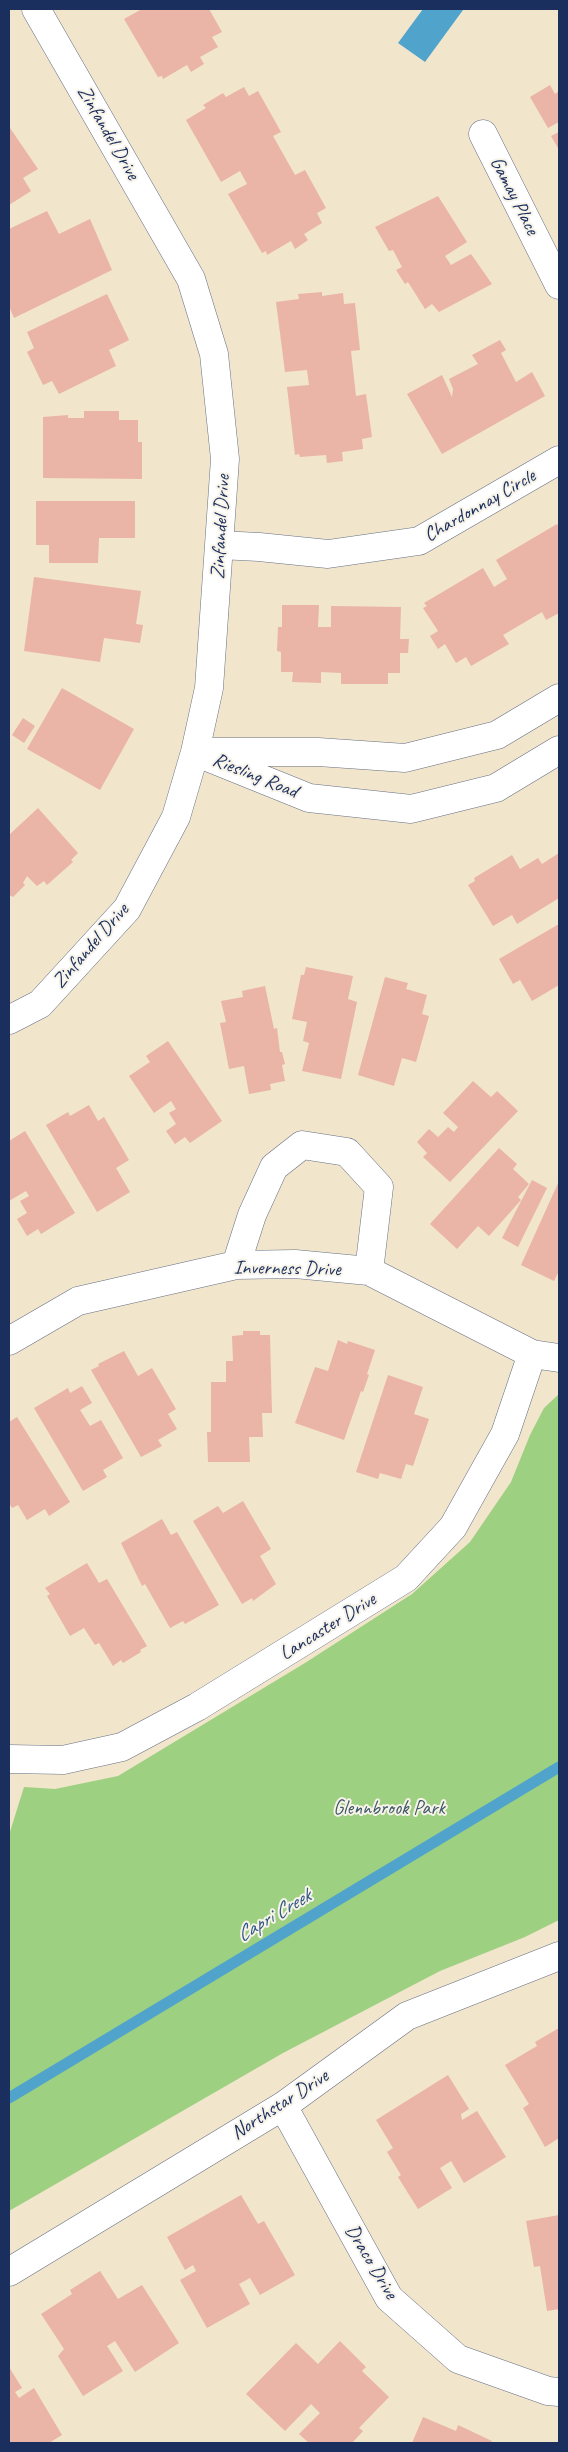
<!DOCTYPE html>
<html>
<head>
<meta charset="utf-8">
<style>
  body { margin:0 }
  #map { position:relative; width:568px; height:2452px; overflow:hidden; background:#f1e5cb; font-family:Caveat,sans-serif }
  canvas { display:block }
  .frame { position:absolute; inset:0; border:10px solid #1b2f5e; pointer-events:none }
</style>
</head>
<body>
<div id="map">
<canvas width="568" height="2452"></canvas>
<div class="frame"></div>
</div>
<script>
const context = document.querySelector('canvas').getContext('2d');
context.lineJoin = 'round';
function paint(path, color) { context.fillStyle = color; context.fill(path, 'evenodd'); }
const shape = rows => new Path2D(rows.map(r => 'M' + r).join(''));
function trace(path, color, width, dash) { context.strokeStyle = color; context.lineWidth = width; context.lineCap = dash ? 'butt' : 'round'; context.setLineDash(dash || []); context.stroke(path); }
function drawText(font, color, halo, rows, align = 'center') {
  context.font = font + ' Caveat,sans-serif'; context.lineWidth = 4; context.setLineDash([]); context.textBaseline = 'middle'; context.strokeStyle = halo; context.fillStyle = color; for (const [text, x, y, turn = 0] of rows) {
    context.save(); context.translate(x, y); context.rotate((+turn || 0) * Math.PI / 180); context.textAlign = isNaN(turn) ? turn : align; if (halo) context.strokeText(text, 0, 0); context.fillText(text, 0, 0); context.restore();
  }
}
paint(shape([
  [559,1394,559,1920,525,1937,440,1971,283,2053,9,2211,9,1835,24,1787,55,1789,118,1776,305,1663,412,1594,470,1542,511,1482,530,1435,544,1408]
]), '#9dd080');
paint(shape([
  [423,9,463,10,425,62,398,43]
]), '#50a4cc');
trace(shape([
  [9,2098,559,1767]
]), '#50a4cc', 11);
paint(shape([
  [142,9,209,9,222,32,212,37,218,47,200,57,204,64,191,72,187,65,163,79,162,76,158,77,124,19],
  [550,85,555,94,559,91,559,122,548,128,530,97],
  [244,87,249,96,258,91,281,132,273,136,295,175,305,170,326,208,317,213,322,223,304,234,308,240,295,249,291,241,267,255,266,251,262,253,228,194,247,184,240,171,221,182,186,120,206,108,203,105,223,93,226,97],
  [10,128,38,169,23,178,31,191,9,205],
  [559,132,559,150,551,136],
  [438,196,467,242,445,256,451,265,471,254,492,284,439,312,432,304,425,309,408,282,405,284,396,270,402,267,393,250,389,251,375,227],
  [47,211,59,234,90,219,112,270,14,318,9,306,9,229],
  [322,292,322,296,343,293,344,304,355,303,360,350,351,351,356,396,366,394,372,437,362,439,363,449,342,452,343,461,327,463,326,455,300,457,299,454,295,455,287,387,309,385,307,370,285,372,276,302,299,299,298,294],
  [107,294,129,340,109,350,116,366,59,394,52,381,43,385,27,352,34,348,27,332],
  [500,340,506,350,501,353,516,382,532,372,545,396,442,454,407,394,442,375,452,397,453,389,449,379,478,364,472,355],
  [84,411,119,411,119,420,138,420,138,442,142,442,142,479,43,478,43,417,68,415,68,418,84,418],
  [36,501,135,501,135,538,99,538,98,563,49,563,49,545,36,545],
  [557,524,559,528,559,613,546,620,542,612,503,635,509,644,471,666,466,657,456,663,445,644,438,649,430,636,438,631,423,608,427,606,424,603,483,568,494,587,507,579,496,560],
  [34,577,141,591,136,624,143,625,140,643,104,638,100,662,24,651],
  [282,605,319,605,318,627,331,627,331,606,401,607,400,639,409,639,408,653,400,653,400,673,388,673,388,684,341,684,341,673,321,672,321,683,292,682,293,672,281,672,281,652,277,651,278,627,282,627],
  [62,688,134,729,100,790,27,749],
  [23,718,35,726,24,743,12,735],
  [38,808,78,853,71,860,73,862,47,885,44,881,37,886,27,876,23,883,25,885,13,897,9,895,9,835],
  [559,853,559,898,517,924,512,915,493,926,468,885,475,881,474,878,512,855,520,869,538,858,542,864],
  [559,924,559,985,532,1001,520,980,513,984,499,959],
  [306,967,353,976,348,999,357,1002,341,1079,302,1071,309,1043,303,1041,307,1022,292,1019,301,975,304,975],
  [385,977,408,983,406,989,427,995,422,1014,429,1016,416,1062,402,1058,394,1086,358,1075],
  [265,986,274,1029,277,1028,280,1052,282,1052,285,1064,282,1065,285,1081,270,1084,271,1090,249,1094,244,1066,229,1069,220,1023,226,1022,221,1001,243,997,242,991],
  [168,1041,222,1121,190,1143,185,1137,175,1144,166,1131,176,1124,169,1113,176,1109,171,1101,154,1113,129,1076,150,1062,146,1056],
  [473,1081,491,1097,497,1091,518,1111,450,1182,423,1157,427,1153,417,1142,429,1129,438,1137,448,1127,454,1132,458,1127,443,1113],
  [89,1105,98,1121,104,1117,129,1160,116,1168,130,1192,97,1212,46,1125,68,1112,70,1116],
  [25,1131,75,1213,41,1234,38,1229,27,1236,17,1219,27,1213,20,1201,29,1196,26,1191,9,1201,9,1141],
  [499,1148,517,1164,513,1169,529,1184,518,1197,521,1200,489,1236,478,1226,457,1249,430,1224],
  [532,1180,547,1188,518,1247,502,1238],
  [559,1181,559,1271,554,1281,521,1265],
  [243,1331,260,1331,260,1335,270,1335,272,1413,262,1413,263,1437,249,1437,250,1462,208,1462,207,1432,211,1432,211,1382,226,1382,226,1361,233,1361,232,1336,243,1335],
  [338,1340,347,1344,348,1341,375,1350,367,1374,369,1375,363,1392,361,1391,344,1440,295,1423,315,1367,328,1371],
  [124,1351,138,1376,152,1368,176,1409,168,1414,177,1429,158,1440,162,1446,141,1457,91,1370,99,1366,98,1364],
  [388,1375,423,1387,414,1414,429,1419,413,1466,406,1464,401,1479,380,1473,378,1479,356,1472],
  [82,1386,92,1403,80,1410,90,1426,101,1420,123,1458,103,1470,107,1477,83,1491,34,1408,68,1388,70,1393],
  [17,1417,70,1502,49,1516,45,1509,27,1520,18,1505,12,1508,9,1503,9,1422],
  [243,1501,271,1549,260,1556,276,1584,253,1601,252,1598,242,1604,193,1521,218,1506,223,1513],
  [162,1519,171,1535,177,1532,219,1605,185,1624,183,1621,170,1628,145,1584,142,1586,121,1543],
  [87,1563,99,1583,107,1579,147,1646,140,1650,141,1652,123,1663,121,1660,113,1666,99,1643,95,1645,84,1628,70,1636,47,1596,50,1594,45,1588],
  [559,2028,559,2138,545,2147,523,2108,529,2104,505,2065,537,2046,535,2042],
  [448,2075,469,2109,461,2114,462,2120,477,2111,506,2157,464,2183,451,2161,440,2168,452,2188,418,2209,398,2177,401,2175,387,2152,393,2148,376,2120],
  [241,2195,258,2224,264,2221,295,2275,260,2295,250,2278,239,2284,250,2304,207,2328,180,2280,196,2271,193,2265,185,2270,167,2237],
  [559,2215,559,2309,547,2311,540,2266,534,2267,526,2221],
  [100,2271,118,2299,142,2285,179,2343,135,2372,115,2341,107,2346,123,2371,83,2396,58,2356,64,2349,41,2314,72,2294,70,2290],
  [340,2341,366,2367,362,2371,389,2397,359,2428,363,2431,352,2443,309,2443,299,2434,320,2413,311,2404,285,2431,246,2394,296,2343,318,2364],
  [9,2367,22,2388,15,2392,19,2398,34,2388,62,2435,49,2443,9,2443],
  [423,2417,456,2431,458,2425,492,2441,491,2443,412,2443]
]), '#eab4a7');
const minor = shape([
  [483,134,559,285],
  [220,545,259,547,328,554,419,541,559,460],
  [195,752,309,798,411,809,496,788,559,750],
  [209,752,318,752,405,758,497,735,559,698],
  [9,1020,40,1004,127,909,176,817,195,752,209,688,225,459,214,354,191,279,36,9],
  [236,1265,252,1215,274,1167,302,1145,347,1152,379,1187,369,1271],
  [9,1341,78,1301,236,1265,295,1264,369,1271,532,1354,559,1358],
  [9,1759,63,1760,122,1747,197,1707,406,1578,453,1527,505,1434,532,1354],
  [283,2106,389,2298,458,2359,548,2391,559,2392],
  [9,2272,283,2106,407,2016,559,1956]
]);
trace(minor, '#666f84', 29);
trace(minor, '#fff', 28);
drawText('20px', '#1b2f5e', '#f7f3e8', [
  ["Zinfandel Drive",108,133,60],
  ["Gamay Place",514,196,63],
  ["Chardonnay Circle",480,506,-30],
  ["Zinfandel Drive",221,527,-87],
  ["Riesling Road",255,776,22],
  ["Zinfandel Drive",91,946,-49],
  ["Inverness Drive",287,1269,1],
  ["Lancaster Drive",328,1627,-32],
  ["Northstar Drive",280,2105,-33],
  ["Draco Drive",371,2262,59]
]);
drawText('20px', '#3c5766', '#f7f3e8', [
  ["Glennbrook Park",389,1809]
]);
drawText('italic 21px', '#2e5884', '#f7f3e8', [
  ["Capri Creek",274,1916,-31]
]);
</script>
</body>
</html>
